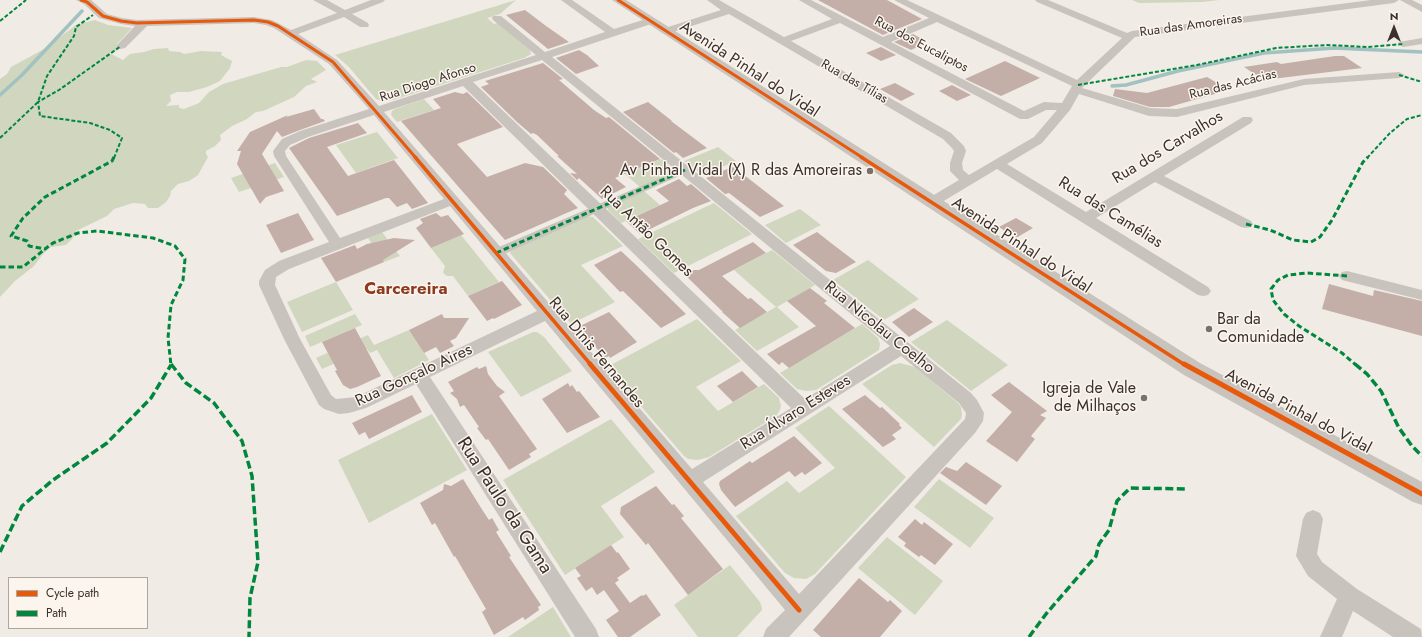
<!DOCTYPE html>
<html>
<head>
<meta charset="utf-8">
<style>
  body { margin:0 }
  #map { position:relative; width:1422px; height:637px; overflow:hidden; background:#f0ebe5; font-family:Jost,sans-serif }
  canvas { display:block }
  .legend { position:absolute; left:8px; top:577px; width:140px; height:52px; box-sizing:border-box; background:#fbf5ee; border:1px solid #aea6a0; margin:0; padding:5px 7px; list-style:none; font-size:12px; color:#3b302b }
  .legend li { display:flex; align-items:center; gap:8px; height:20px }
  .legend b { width:20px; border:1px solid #aea6a0 }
  .north { position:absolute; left:1374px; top:8px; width:40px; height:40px; -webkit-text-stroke:3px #fbf5ee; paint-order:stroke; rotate:0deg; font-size:11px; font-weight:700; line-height:16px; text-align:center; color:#3b302b }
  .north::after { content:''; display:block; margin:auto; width:14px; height:18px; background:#3b302b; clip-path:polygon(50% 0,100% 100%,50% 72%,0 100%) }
</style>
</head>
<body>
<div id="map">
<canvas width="1422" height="637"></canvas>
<ul class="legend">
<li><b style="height:5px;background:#e8590c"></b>Cycle path</li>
<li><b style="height:5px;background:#00873e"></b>Path</li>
</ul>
<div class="north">N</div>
</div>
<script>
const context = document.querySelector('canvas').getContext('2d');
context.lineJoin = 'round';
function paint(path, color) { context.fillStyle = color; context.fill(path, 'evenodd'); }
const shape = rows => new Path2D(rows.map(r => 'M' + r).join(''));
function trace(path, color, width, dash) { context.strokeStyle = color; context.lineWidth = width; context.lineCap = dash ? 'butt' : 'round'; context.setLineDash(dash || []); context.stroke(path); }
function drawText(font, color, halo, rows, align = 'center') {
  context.font = font + ' Jost,sans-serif'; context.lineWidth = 3; context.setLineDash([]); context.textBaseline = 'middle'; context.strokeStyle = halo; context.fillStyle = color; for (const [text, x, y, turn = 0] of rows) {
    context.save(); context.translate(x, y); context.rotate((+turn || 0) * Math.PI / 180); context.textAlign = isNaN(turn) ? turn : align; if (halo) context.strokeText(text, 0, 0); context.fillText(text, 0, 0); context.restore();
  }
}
paint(shape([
  [516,0,500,14,487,18,494,24,498,23,530,50,531,54,524,58,393,100,382,101,376,99,348,66,335,55],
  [1132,0,1219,0,1202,2,1139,3],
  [95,20,108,25,132,28,116,45,124,45,118,50,109,53,123,60,130,54,144,52,154,49,168,48,169,51,180,52,184,54,201,51,222,52,221,55,232,61,230,68,220,81,207,87,189,92,177,92,170,95,171,101,166,106,179,105,179,108,184,109,199,103,209,92,223,84,281,67,287,67,306,60,317,61,326,70,311,79,317,82,306,86,294,97,263,111,256,112,247,119,232,126,220,135,221,140,215,146,206,151,206,154,208,157,198,175,189,181,178,184,171,191,170,196,166,202,158,208,148,208,145,204,133,203,114,209,107,216,76,231,73,238,66,245,51,247,43,254,34,266,15,281,0,297,0,79,7,74,11,67,44,49,76,25],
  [424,99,434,110,397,122,391,115,392,111,395,109],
  [377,132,398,158,356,173,336,145],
  [718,147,736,161,703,175,684,161],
  [661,159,677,172,641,188,625,174],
  [275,163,284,177,239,192,231,178],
  [644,191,660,205,621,223,608,210,608,207],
  [714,203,752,234,674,273,638,239],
  [800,209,821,225,786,243,765,225],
  [586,216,593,217,623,246,581,265,615,302,571,324,510,253,511,251],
  [382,232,400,256,384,262,368,238],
  [461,235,499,282,468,296,453,276,447,276,443,273,445,266,431,248],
  [772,250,815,285,777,307,799,327,757,351,735,330,776,307,734,270],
  [868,260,919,299,884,320,833,280],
  [336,282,353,310,302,332,287,302],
  [355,314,362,325,310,347,305,336],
  [697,319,741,361,696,387,718,411,764,384,779,398,781,406,780,410,776,416,709,457,698,460,688,459,684,456,607,367],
  [947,320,977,342,1008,365,971,391,911,342],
  [862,324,878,338,880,344,879,350,816,390,806,391,797,389,780,373],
  [409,330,429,360,394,378,377,350,370,353,367,349,322,369,316,358,368,335,374,345],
  [533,332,537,332,544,337,572,371,521,397,488,352],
  [900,363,915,367,958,403,961,407,962,415,961,419,934,447,862,384,892,365],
  [829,406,906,477,815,574,806,579,794,578,785,573,736,516,787,481,799,493,835,468,795,428],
  [432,414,467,470,369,523,338,460],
  [611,419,655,472,601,506,624,537,565,575,503,480],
  [939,479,994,518,970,548,914,507],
  [887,537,943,581,915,615,858,568],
  [730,565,760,602,762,608,762,610,737,637,698,637,674,605],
  [553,607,571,637,508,637]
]), '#d1d6bf');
trace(shape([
  [1112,86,1126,85,1178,71,1264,53,1334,48,1422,52],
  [0,95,22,75,82,11]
]), '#a1c2c1', 3.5);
paint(shape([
  [818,0,887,0,922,19,883,35],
  [525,10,546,26,569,42,548,49,506,15],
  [913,34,922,39,919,40,926,43,911,50,894,42],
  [881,47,896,55,881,61,866,53],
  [579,50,587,55,599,66,576,74,556,58],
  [1335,56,1344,56,1362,68,1264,80,1244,67,1277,62,1281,64],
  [1005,61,1040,78,1001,96,965,79],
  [543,63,563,79,559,80,594,110,606,118,609,117,660,159,615,178,626,187,602,199,579,178,577,180,570,173,577,174,557,156,559,156,537,135,533,133,531,134,517,122,481,87,489,84,485,81],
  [1207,77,1229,90,1169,107,1150,107,1113,96,1115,89,1147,93],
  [895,83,915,94,901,101,880,89],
  [952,85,971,95,957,101,939,91],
  [455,92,463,94,467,92,503,127,457,144,487,177,525,163,543,167,567,190,564,194,578,208,505,240,401,121,441,108,433,99],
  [648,102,672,121,671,121,707,148,683,158,676,152,674,153,623,112],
  [314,109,321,119,323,119,325,121,300,130,282,137,277,131,262,154,284,191,266,197,260,204,237,164,241,151,237,151,250,132,288,115,286,117],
  [358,123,367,133,327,147,348,176,394,160,428,203,412,209,407,203,397,207,389,198,386,198,337,216,289,148,309,138],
  [732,167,735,168,784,206,760,217,729,193,725,194,706,178],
  [679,179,687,186,691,184,711,201,693,208,640,234,626,221,669,201,656,190],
  [298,213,314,240,281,253,266,225],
  [436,213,441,217,448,215,464,234,431,248,416,228,423,223,420,219],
  [1016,218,1033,228,1016,238,999,227],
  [817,232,831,243,856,262,836,273,826,271,793,245],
  [394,238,415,240,383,260,384,262,336,282,321,258,355,245,357,249,367,244],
  [753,242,766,253,722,276,748,299,751,298,767,312,740,328,722,312,723,312,685,275,694,270,699,270],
  [621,251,636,265,686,314,661,328,623,291,620,292,594,265],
  [502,281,522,305,494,319,493,318,487,321,468,296],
  [1329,284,1373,296,1374,290,1422,301,1422,336,1322,309],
  [810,288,827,301,824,303,855,328,789,368,782,362,779,365,767,354,816,326,787,301],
  [914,308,933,322,909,337,892,322],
  [609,312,637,342,610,358,609,356,605,358,578,327],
  [442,314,444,318,469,318,456,338,450,341,454,346,440,353,436,347,424,353,409,330],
  [355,328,381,376,357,387,350,389,343,385,335,371,337,370,322,342],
  [486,366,488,374,497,386,505,392,499,396,537,449,529,454,531,457,509,470,488,439,486,440,477,428,479,427,464,405,460,407,457,399,450,393,454,391,448,382,477,367,479,369],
  [742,371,758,387,733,402,717,386],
  [1009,382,1047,411,1040,415,1046,418,1031,436,1035,439,1017,462,986,441,1012,412,991,395],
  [568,383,570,387,572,385,577,392,579,391,600,417,567,433,542,399],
  [412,395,422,412,369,439,365,432,359,435,352,423],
  [865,395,880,408,882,407,900,424,899,425,902,428,892,435,896,439,883,447,842,409],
  [794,436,822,463,805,475,802,472,795,477,789,471,735,507,721,490,719,484,720,481,750,461,752,463],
  [966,462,1002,486,986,505,940,473,946,467,957,471],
  [463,479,483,511,489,520,492,518,499,530,496,532,511,556,509,557,541,605,538,607,539,610,525,620,523,617,494,635,482,612,486,609,455,556,454,557,435,523,432,525,420,503,443,490,444,484,451,486],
  [656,486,672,505,674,504,684,516,681,518,723,569,688,595,648,543,646,545,620,514,621,507],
  [915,519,922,525,924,522,953,544,935,565,921,555,919,557,904,546,906,543,898,537],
  [611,545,617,553,618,552,630,569,617,578,619,580,615,583,630,603,642,595,643,596,646,594,661,615,630,637,618,637,606,620,619,611,604,590,597,595,592,587,586,591,577,578,581,576,575,568],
  [859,578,888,602,890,600,902,611,880,637,821,637,813,630]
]), '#c3afa7');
paint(shape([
  [685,167,690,170,688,172,500,256,496,257,492,256,490,253,492,250,685,167]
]), '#c9c3be');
paint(shape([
  [76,0,91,0,107,14,122,18,137,20,254,17,272,20,291,30,337,13,313,0,327,0,345,10,371,0,385,0,383,2,352,14,368,23,369,25,368,27,360,27,344,17,298,34,337,60,379,106,536,55,493,20,492,18,493,16,501,16,545,52,605,32,561,0,572,0,614,29,646,19,654,19,655,21,654,23,552,57,971,393,977,400,984,413,983,421,975,433,789,637,763,637,766,629,785,610,545,321,430,377,596,629,599,637,575,637,416,384,366,408,349,413,339,414,324,409,319,405,284,339,259,285,259,281,265,270,279,261,329,242,274,156,273,151,282,139,300,131,369,109,329,64,274,28,266,25,254,23,147,26,125,48,121,49,116,46,135,26,121,24,99,18,84,4,76,0],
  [542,60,890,346,805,399,473,82,542,60],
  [463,86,791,408,692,469,384,112,463,86],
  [374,115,444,199,340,238,286,156,285,151,290,145,308,137,374,115],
  [450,206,537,311,356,397,336,399,331,395,300,339,275,285,276,277,289,269,450,206],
  [901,356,959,403,966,413,965,419,799,594,703,482,901,356],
  [707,0,719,0,784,37,832,19,799,0,811,0,883,37,929,18,894,0,907,0,1077,80,1122,38,1037,2,1035,0,1048,0,1127,33,1132,31,1371,0,1399,0,1394,3,1135,37,1082,88,1150,108,1177,109,1304,79,1399,72,1405,75,1399,78,1304,85,1177,117,1149,116,1079,94,1070,110,1042,143,1007,164,1086,212,1243,117,1251,117,1253,120,1251,123,1164,176,1251,221,1253,224,1251,227,1246,228,1241,227,1155,182,1096,218,1208,287,1211,291,1208,295,1203,296,1198,295,997,169,937,205,932,206,927,205,925,202,927,199,959,180,950,171,950,163,954,151,952,148,943,139,729,14,670,33,662,33,661,31,662,29,721,10,707,0],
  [937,22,1072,86,1062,103,1044,102,1024,111,891,42,937,22],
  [840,23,1020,119,1028,119,1046,110,1057,110,1034,137,969,175,963,170,962,163,966,151,964,146,951,133,791,41,840,23],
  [1400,0,1412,0,1422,5,1422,12,1400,0],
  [1422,38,1422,44,1403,47,1398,44,1399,42,1422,38],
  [1347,271,1422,290,1422,300,1342,280,1339,276,1342,272,1347,271],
  [1313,510,1320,513,1323,519,1317,554,1322,562,1357,589,1421,629,1422,637,1393,637,1353,611,1342,637,1320,637,1337,599,1308,576,1296,556,1303,519,1306,513,1313,510]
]), '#c9c3be');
paint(shape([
  [612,0,626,0,1200,363,1422,482,1422,505,1413,502,1184,375,612,0]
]), '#c9c3be');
trace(shape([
  [0,21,26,0],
  [1399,75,1422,82],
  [1078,85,1197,65,1276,48,1327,45,1368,47,1403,44],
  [0,138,38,102,47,76,74,36,76,27,93,15],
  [114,158,122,138,110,130,90,123,40,116,38,102,59,90,121,46],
  [1367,158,1390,133,1407,119,1422,115]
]), '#00873e', 2, [4, 2]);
trace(shape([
  [114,157,112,161,45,197,23,218,11,236,27,241,29,246,45,249,53,243,78,233,97,231,153,238,175,246,185,259,183,280,171,305,168,338,171,365],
  [1246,224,1270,230,1293,240,1311,242,1320,237,1332,220,1363,162,1368,157],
  [496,253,685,170],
  [0,267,23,267,45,249],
  [1347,276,1307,273,1288,275,1278,280,1271,289,1273,300,1284,314,1299,326,1342,353,1356,365]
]), '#00873e', 3, [5.5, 3]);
trace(shape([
  [171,364,186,383,214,403,242,441,252,476,258,562,250,598,249,637],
  [1355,364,1367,374,1381,391,1399,428,1412,446,1422,456],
  [0,552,22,506,53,480,107,443,151,398,171,365],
  [1029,637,1046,614,1096,556,1099,544,1109,530,1117,501,1130,488,1187,489]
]), '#00873e', 3.5, [8, 3.5]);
trace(shape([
  [81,0,87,2,103,16,121,21,137,23,254,20,268,22,278,26,333,62,416,158],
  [618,0,863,158]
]), '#e8590c', 3);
trace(shape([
  [415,157,591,365],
  [861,157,1185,365]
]), '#e8590c', 3.5);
trace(shape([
  [590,364,799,610],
  [1184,364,1422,494]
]), '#e8590c', 5);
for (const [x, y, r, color] of [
  [870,171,4,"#7a716c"],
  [1209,329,4,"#7a716c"],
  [1144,398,4,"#7a716c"]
]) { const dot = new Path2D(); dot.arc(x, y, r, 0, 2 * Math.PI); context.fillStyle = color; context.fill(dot); trace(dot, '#fbf5ee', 1.5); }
drawText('13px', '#3b302b', '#fbf5ee', [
  ["Rua das Amoreiras",1191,26,-8],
  ["Rua dos Eucaliptos",921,45,28],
  ["Rua das Tílias",854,82,30],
  ["Rua Diogo Afonso",428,83,-18],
  ["Rua das Acácias",1233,85,-14]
]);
drawText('16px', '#3b302b', '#fbf5ee', [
  ["Avenida Pinhal do Vidal",749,70,33],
  ["Rua dos Carvalhos",1168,148,-31],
  ["Rua das Camélias",1110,213,32],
  ["Rua Antão Gomes",646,232,44],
  ["Avenida Pinhal do Vidal",1021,246,33],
  ["Rua Nicolau Coelho",879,328,39],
  ["Rua Dinis Fernandes",596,353,50],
  ["Rua Gonçalo Aires",414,376,-25],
  ["Avenida Pinhal do Vidal",1298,412,28],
  ["Rua Álvaro Esteves",796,413,-32]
]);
drawText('16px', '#3b302b', '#fbf5ee', [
  ["Av Pinhal Vidal (X) R das Amoreiras",862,171],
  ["Bar da",1217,320,"left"],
  ["Comunidade",1217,338,"left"],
  ["Igreja de Vale",1136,389],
  ["de Milhaços",1136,407]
], 'right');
drawText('bold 17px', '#8c3b22', '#fbf5ee', [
  ["Carcereira",406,290]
]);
drawText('19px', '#3b302b', '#fbf5ee', [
  ["Rua Paulo da Gama",504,506,57]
]);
</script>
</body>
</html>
